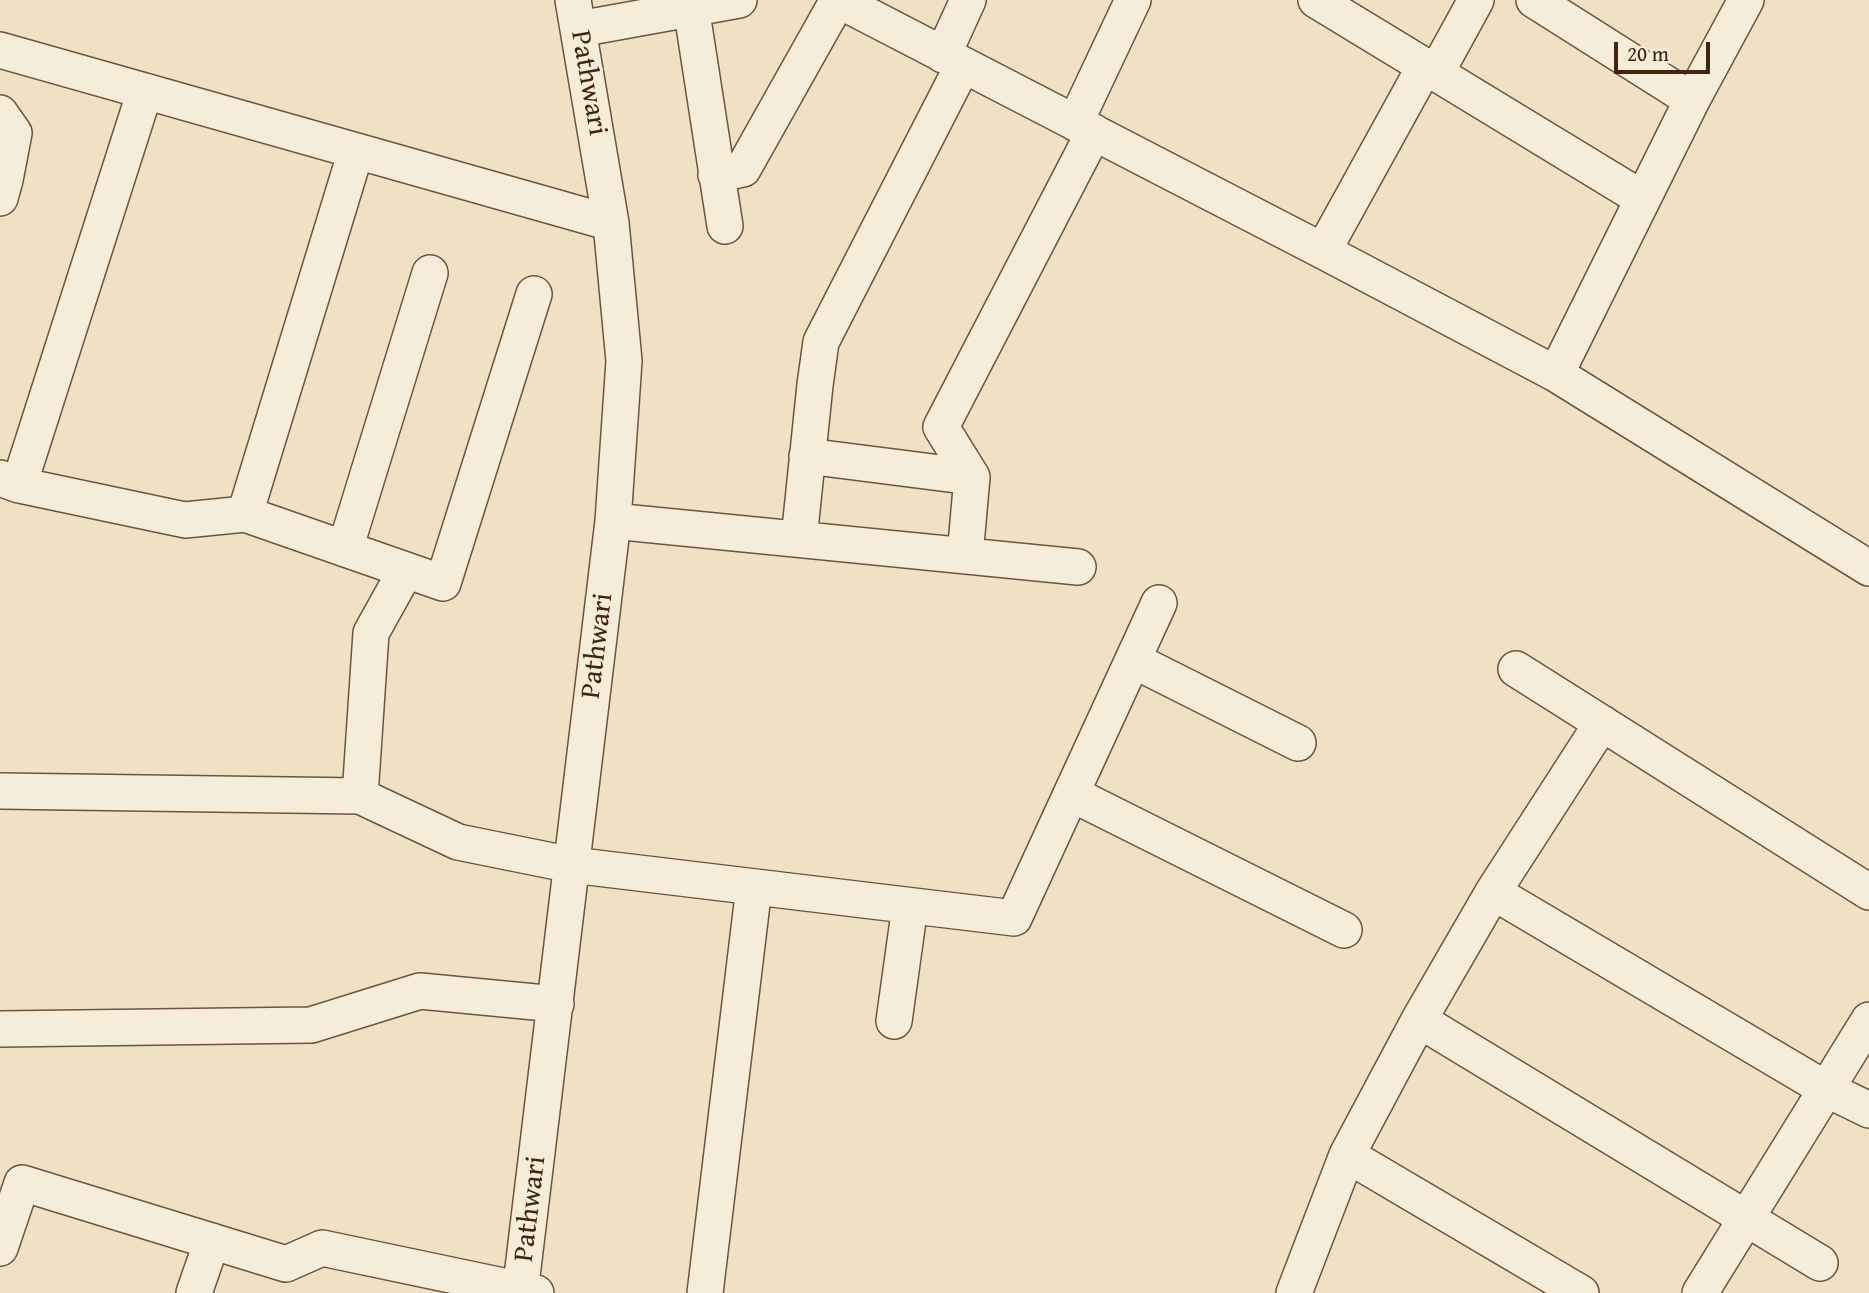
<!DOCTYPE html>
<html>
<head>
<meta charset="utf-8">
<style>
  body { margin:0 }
  #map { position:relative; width:1869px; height:1293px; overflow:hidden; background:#f0e1c5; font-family:"Gentium Book Plus",serif }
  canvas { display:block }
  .scale { position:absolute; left:1614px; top:42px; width:96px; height:32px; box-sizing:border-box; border:4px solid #42250d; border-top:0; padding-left:9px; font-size:21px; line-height:24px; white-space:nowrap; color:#42250d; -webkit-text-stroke:5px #f5ecd9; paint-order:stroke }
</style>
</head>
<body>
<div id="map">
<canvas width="1869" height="1293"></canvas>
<div class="scale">20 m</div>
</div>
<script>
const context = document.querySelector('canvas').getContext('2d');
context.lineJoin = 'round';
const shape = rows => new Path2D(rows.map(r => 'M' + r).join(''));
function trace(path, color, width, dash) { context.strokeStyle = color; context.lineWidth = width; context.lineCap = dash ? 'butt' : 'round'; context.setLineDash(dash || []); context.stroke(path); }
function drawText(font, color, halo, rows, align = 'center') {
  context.font = font + ' "Gentium Book Plus",serif'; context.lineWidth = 6; context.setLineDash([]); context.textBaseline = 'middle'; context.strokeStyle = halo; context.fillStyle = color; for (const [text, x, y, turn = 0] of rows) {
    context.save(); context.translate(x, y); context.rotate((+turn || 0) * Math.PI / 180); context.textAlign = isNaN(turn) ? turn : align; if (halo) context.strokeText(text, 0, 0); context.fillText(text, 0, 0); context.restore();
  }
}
const minor = shape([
  [690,0,725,226],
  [838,0,1323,251,1556,374,1869,568],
  [1316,0,1643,199],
  [1534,0,1692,100],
  [579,29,739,0],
  [0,50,611,223],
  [943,55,968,0],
  [1436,73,1476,0],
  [0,113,14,133,5,180,0,198],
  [1075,123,1133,0],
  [716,175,743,169,838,0],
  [1323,251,1425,66],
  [1556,374,1692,100,1746,0],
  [807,456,972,477],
  [0,478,19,485,185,520,245,514,443,583,534,294],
  [19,485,145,91],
  [245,514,356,151],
  [613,521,1078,567],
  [799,539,815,385,821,342,963,65],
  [345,549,430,273],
  [965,556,972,477,941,427,1094,132],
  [1133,660,1298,743],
  [1516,669,1869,892],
  [0,791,360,796,458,842,572,865,1014,918,1159,603],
  [1072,794,1344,930],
  [360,796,371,633,406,570],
  [1493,892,1826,1089,1869,1110],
  [1419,1020,1820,1263],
  [894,1021,910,906],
  [0,1029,311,1025,420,991,556,1004],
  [1347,1155,1581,1293],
  [0,1248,22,1183,286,1264,322,1248,536,1293],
  [194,1293,212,1241],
  [520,1293,613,521,624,361,611,223,573,0],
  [705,1293,754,887],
  [1294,1293,1347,1155,1419,1020,1493,892,1602,723],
  [1700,1293,1869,1020]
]);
trace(minor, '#6e543b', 38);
trace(minor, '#f5ecd9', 35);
drawText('28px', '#42250d', '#f5ecd9', [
  ["Pathwari",588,83,80],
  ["Pathwari",598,646,-83],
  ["Pathwari",531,1209,-83]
]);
</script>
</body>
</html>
